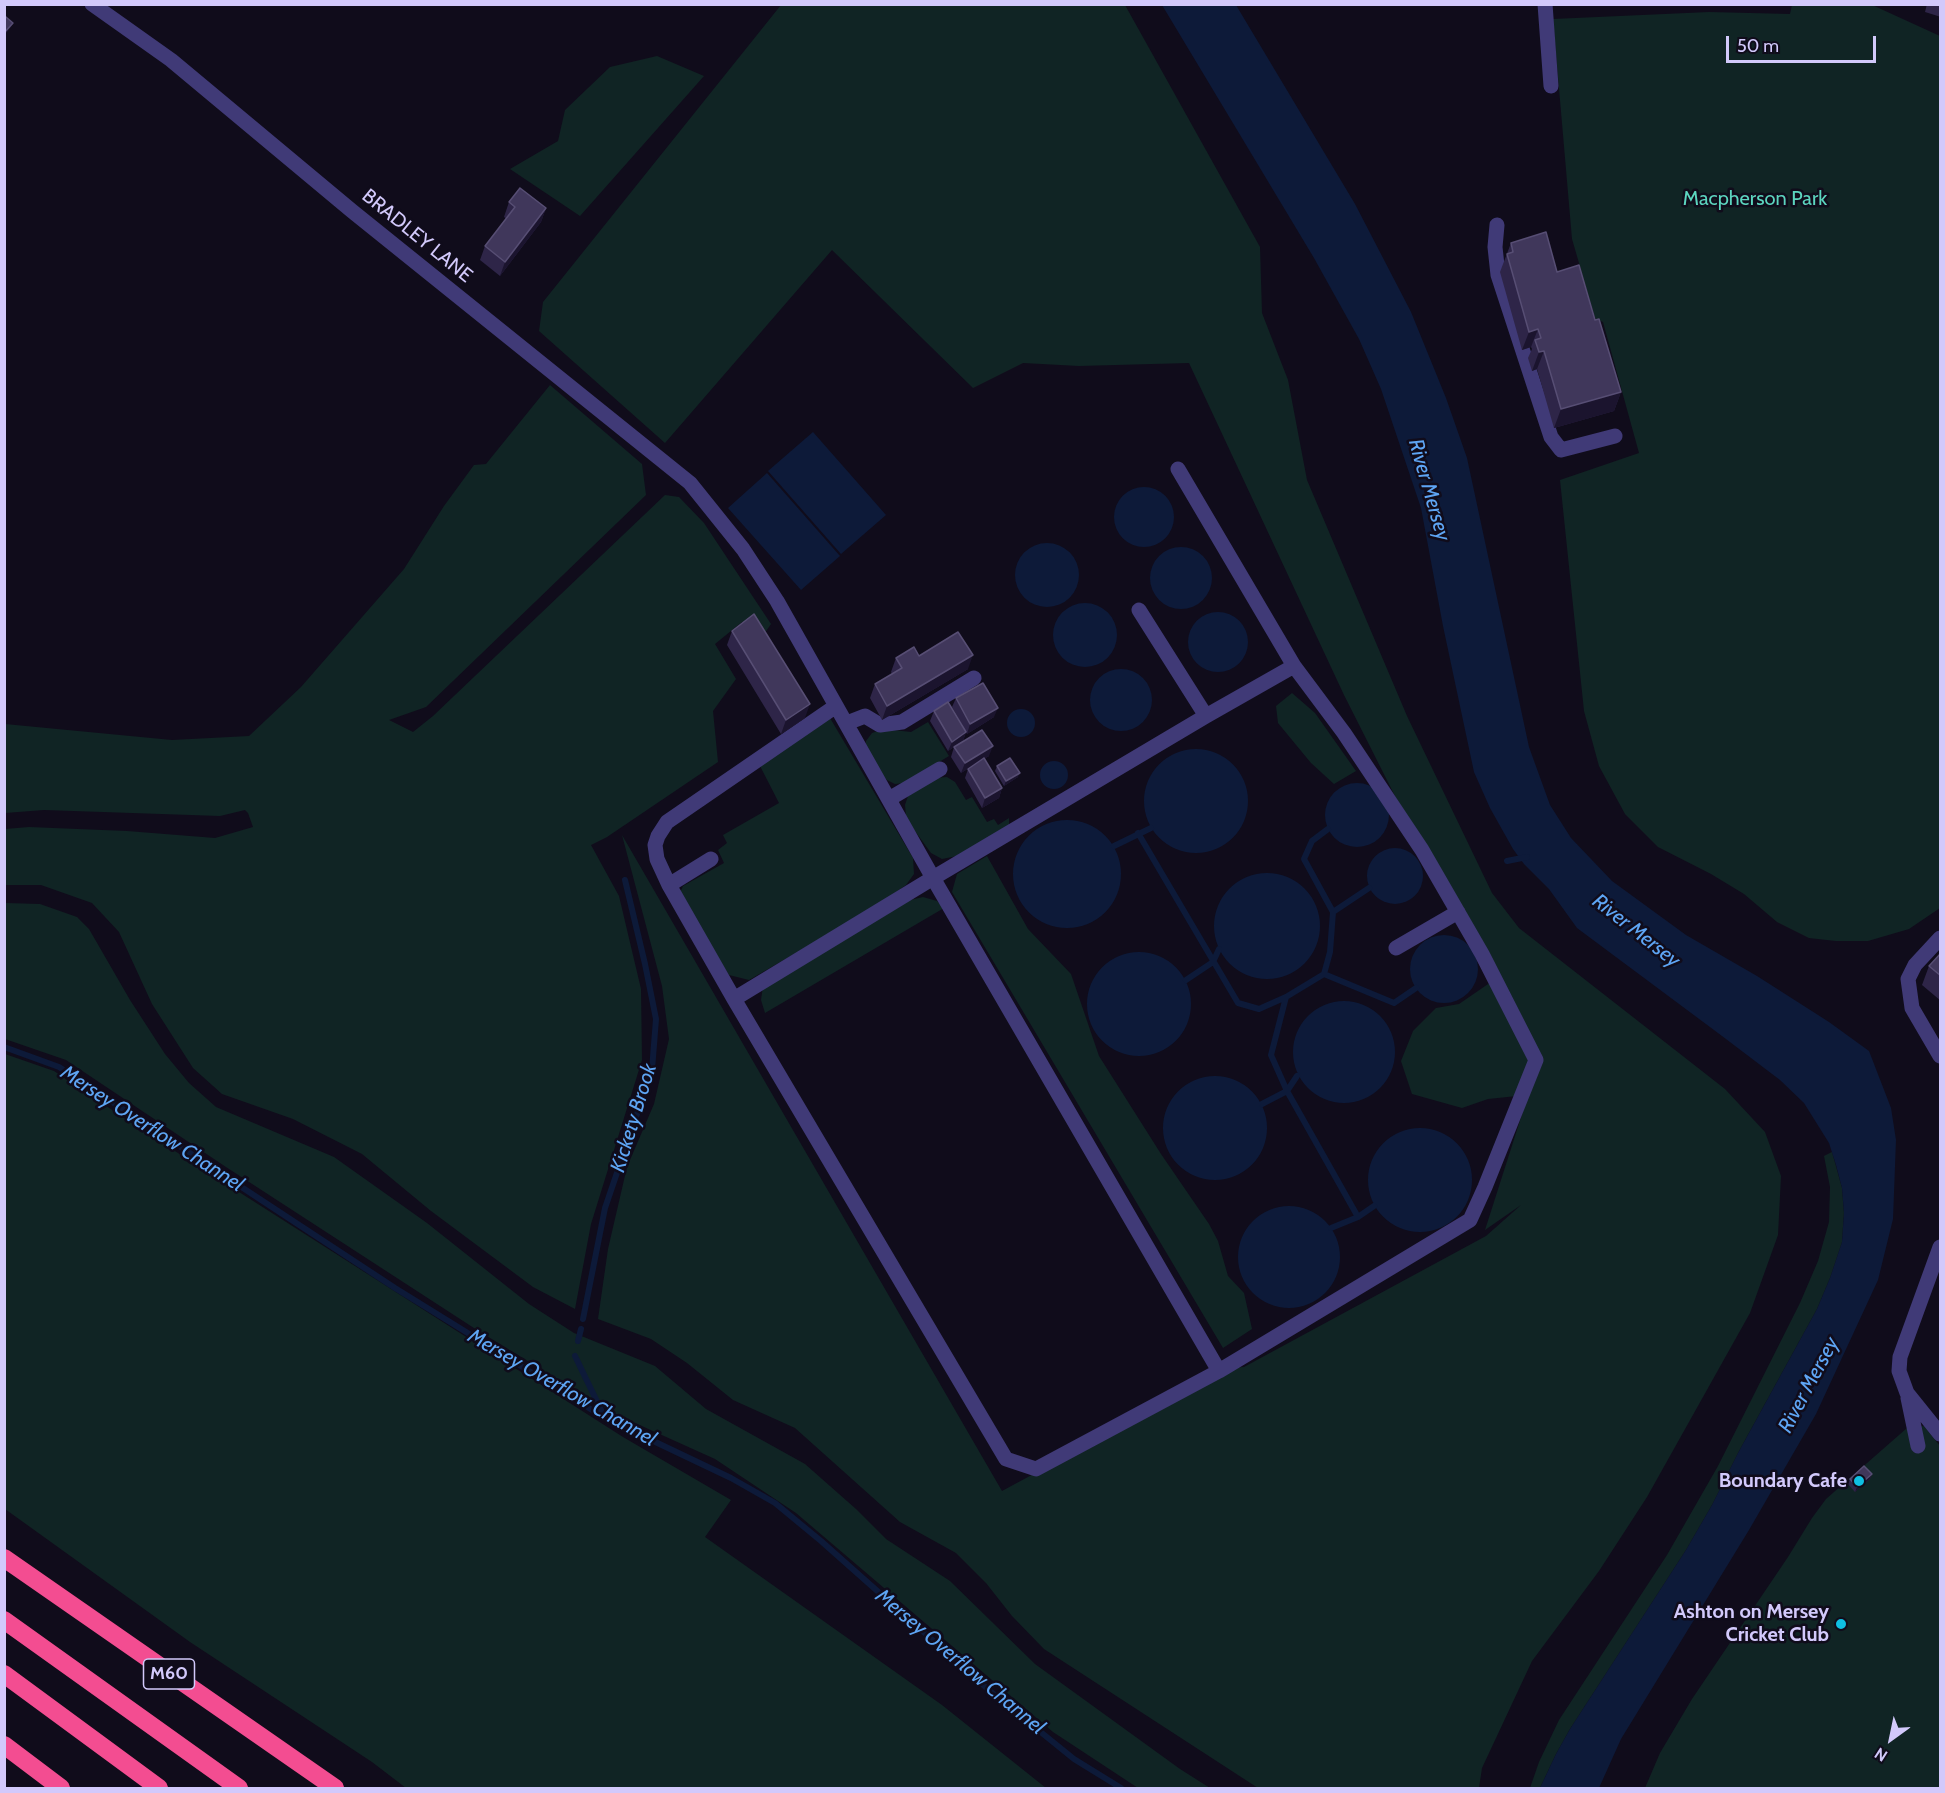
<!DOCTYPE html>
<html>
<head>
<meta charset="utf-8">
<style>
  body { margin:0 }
  #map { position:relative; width:1945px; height:1793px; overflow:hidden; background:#100c1b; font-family:Cabin,sans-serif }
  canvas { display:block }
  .frame { position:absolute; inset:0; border:6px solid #d2c9fb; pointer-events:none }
  .north { position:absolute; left:1861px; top:1709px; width:60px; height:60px; -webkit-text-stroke:4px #100c1b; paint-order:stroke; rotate:213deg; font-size:16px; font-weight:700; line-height:24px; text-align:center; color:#d2c9fb }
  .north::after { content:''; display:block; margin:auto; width:21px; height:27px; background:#d2c9fb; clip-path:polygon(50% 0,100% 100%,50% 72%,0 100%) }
  .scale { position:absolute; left:1726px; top:36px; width:150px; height:27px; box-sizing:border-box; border:3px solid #d2c9fb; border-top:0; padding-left:8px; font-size:18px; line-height:21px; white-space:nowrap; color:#d2c9fb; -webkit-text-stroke:4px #100c1b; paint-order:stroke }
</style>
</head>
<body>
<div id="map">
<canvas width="1945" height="1793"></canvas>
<div class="frame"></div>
<div class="north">N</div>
<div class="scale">50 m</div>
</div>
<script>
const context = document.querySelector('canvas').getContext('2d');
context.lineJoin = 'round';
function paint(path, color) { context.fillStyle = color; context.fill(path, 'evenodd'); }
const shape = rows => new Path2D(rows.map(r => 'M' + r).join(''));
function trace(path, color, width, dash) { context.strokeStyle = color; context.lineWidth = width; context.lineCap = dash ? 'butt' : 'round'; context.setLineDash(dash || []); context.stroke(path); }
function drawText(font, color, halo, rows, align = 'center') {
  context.font = font + ' Cabin,sans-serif'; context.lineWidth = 5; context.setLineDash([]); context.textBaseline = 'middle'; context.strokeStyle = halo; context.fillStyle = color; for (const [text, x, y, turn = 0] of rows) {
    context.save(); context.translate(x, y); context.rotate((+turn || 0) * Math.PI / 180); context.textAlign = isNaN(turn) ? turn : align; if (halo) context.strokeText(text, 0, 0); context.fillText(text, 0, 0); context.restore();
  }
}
paint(shape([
  [1870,4,1940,36,1940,908,1909,929,1868,941,1836,941,1809,938,1777,922,1744,894,1711,874,1658,847,1625,814,1599,766,1584,711,1560,480,1639,453,1603,322,1595,318,1572,239,1553,19,1709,12,1790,14,1792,5],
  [781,5,1125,5,1260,247,1262,313,1288,380,1307,480,1407,716,1492,893,1519,928,1725,1089,1765,1132,1781,1176,1778,1235,1750,1313,1647,1497,1599,1571,1532,1661,1482,1768,1479,1788,1258,1788,1044,1649,1012,1616,986,1583,956,1553,900,1522,795,1428,733,1400,687,1363,651,1339,598,1319,608,1249,627,1167,654,1104,669,1039,662,986,622,835,1002,1491,1230,1368,1244,1367,1486,1236,1521,1205,1485,1230,1540,1058,1396,798,1344,695,1189,363,1079,366,1023,363,973,388,832,250,665,443,539,331,543,302],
  [657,56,704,76,580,216,510,169,558,141,565,110,610,67],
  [550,385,642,464,646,495,426,707,389,720,413,732,433,716,665,495,679,497,704,523,771,624,762,637,742,622,715,644,736,679,713,711,718,762,607,837,591,845,619,896,641,989,642,1060,591,1224,575,1309,533,1287,431,1211,362,1154,293,1119,222,1094,193,1068,152,1004,119,932,92,903,41,885,5,885,5,829,29,827,127,831,215,838,253,827,248,813,245,810,220,816,44,810,5,813,5,724,172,740,249,736,301,687,404,569,444,506,474,465,486,464],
  [1292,693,1315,713,1356,771,1334,784,1311,763,1278,723,1276,706],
  [830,718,913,858,914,874,906,885,872,909,749,980,729,975,679,895,683,886,724,863,718,850,727,843,723,835,779,803,759,764],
  [928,722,949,756,904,783,895,784,887,780,880,773,866,747,866,741,872,733,884,729,911,732],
  [947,777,955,782,966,800,972,797,987,822,994,819,998,825,1009,818,1009,829,957,856,942,859,931,853,912,827,906,816,905,805,908,796,935,778],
  [987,856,1028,929,1071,974,1099,1056,1161,1154,1209,1224,1218,1241,1228,1276,1244,1293,1252,1329,1223,1348,952,892,957,874],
  [923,897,937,901,944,908,765,1013,761,1000,763,986,910,900],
  [5,903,40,904,77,917,89,929,130,1000,165,1054,189,1083,216,1107,334,1157,427,1223,529,1304,574,1333,655,1366,706,1409,805,1464,856,1509,886,1539,950,1581,1035,1664,1180,1769,1210,1788,1138,1788,1053,1732,796,1513,715,1459,613,1413,477,1330,226,1167,66,1060,5,1039],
  [1491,982,1531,1058,1517,1096,1488,1099,1462,1108,1412,1094,1401,1061,1413,1031,1436,1008,1459,1004],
  [5,1054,54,1071,145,1132,623,1437,731,1500,705,1537,942,1705,1046,1788,406,1788,372,1762,190,1642,5,1509],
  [1832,1152,1842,1188,1844,1213,1842,1242,1830,1278,1817,1309,1738,1453,1712,1505,1686,1550,1570,1729,1556,1754,1540,1788,1530,1788,1539,1762,1559,1720,1667,1555,1718,1466,1800,1303,1818,1261,1829,1222,1830,1187,1824,1156],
  [1924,1426,1940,1446,1940,1788,1645,1788,1660,1753,1692,1699,1788,1557,1812,1518,1826,1499,1907,1428]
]), '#102424');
paint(shape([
  [1162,5,1236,5,1355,204,1411,312,1446,398,1467,458,1529,747,1550,805,1571,838,1612,881,1686,935,1757,976,1829,1022,1869,1051,1891,1108,1896,1140,1893,1219,1878,1280,1816,1414,1749,1530,1621,1739,1599,1788,1540,1788,1556,1754,1570,1729,1686,1550,1712,1505,1738,1453,1817,1309,1830,1278,1842,1242,1844,1213,1842,1188,1836,1165,1829,1143,1804,1103,1780,1080,1722,1036,1577,928,1549,889,1524,864,1513,849,1490,808,1474,772,1443,626,1421,508,1381,389,1359,339,1314,258],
  [813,432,886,515,841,554,768,471],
  [767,473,840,556,801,590,728,508],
  '1114 517a30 30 0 1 1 60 0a30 30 0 1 1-60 0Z',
  '1015 575a32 32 0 1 1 64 0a32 32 0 1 1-64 0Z',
  '1150 578a31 31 0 1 1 62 0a31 31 0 1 1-62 0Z',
  '1053 635a32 32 0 1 1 64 0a32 32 0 1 1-64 0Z',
  '1188 642a30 30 0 1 1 60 0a30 30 0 1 1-60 0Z',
  '1090 700a31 31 0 1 1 62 0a31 31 0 1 1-62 0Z',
  '1007 723a14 14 0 1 1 28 0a14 14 0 1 1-28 0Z',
  '1144 801a52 52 0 1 1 104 0a52 52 0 1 1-104 0Z',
  '1040 775a14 14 0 1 1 28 0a14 14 0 1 1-28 0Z',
  '1325 815a32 32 0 1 1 64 0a32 32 0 1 1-64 0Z',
  '1013 874a54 54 0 1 1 108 0a54 54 0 1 1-108 0Z',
  '1367 876a28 28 0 1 1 56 0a28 28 0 1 1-56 0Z',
  '1214 926a53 53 0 1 1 106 0a53 53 0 1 1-106 0Z',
  '1410 969a34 34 0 1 1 68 0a34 34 0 1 1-68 0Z',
  '1087 1004a52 52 0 1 1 104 0a52 52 0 1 1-104 0Z',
  '1293 1052a51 51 0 1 1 102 0a51 51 0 1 1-102 0Z',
  '1163 1128a52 52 0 1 1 104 0a52 52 0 1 1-104 0Z',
  '1368 1180a52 52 0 1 1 104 0a52 52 0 1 1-104 0Z',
  '1238 1257a51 51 0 1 1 102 0a51 51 0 1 1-102 0Z'
]), '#0d1a39');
trace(shape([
  [1328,829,1312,841,1304,859,1333,912],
  [1138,833,1238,1003,1259,1009,1286,997],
  [1114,846,1151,828],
  [1507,861,1527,857],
  [1324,974,1330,952,1333,912,1369,888],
  [1186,980,1213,962,1219,949],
  [4,1047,59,1067,395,1288,605,1418,731,1478,775,1503,821,1541,990,1691,1074,1759,1121,1788],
  [1262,1104,1287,1091,1297,1076],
  [1358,1217,1287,1091,1271,1055,1286,997,1324,974,1394,1003,1416,988],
  [1331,1228,1358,1217,1374,1206],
  [583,1319,605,1208,652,1070,656,1019,645,964,625,880],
  [578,1341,581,1329],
  [575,1356,605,1418]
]), '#0d1a39', 6);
trace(shape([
  [92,4,171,60,352,211,690,483,743,549,777,601,933,878,1219,1371],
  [1545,4,1551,86],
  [1497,225,1495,247,1498,275,1551,437,1561,450,1615,436],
  [1139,610,1206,716],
  [836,706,667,822,658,836,655,845,657,859,669,885,734,999,1006,1459,1036,1469,1219,1371,1470,1220,1485,1187,1536,1060,1482,954,1422,850,1344,733,1294,666,1178,469],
  [847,723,865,716,880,725,902,722,974,678],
  [889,799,940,769],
  [669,885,711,859],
  [1940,938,1915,965,1908,979,1912,1008,1940,1056],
  [1396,948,1458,912],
  [734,999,933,878,1206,716,1294,666],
  [1940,1247,1900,1357,1899,1371,1907,1393,1940,1434],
  [1908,1398,1918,1446]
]), '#403a77', 15);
trace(shape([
  [4,1558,335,1788],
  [4,1620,239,1788],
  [4,1674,159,1788],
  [4,1745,61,1788]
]), '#f34d91', 18);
paint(shape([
  [1927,4,1941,4,1941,17,1925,12],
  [509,202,546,208,541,222,500,276,480,260,485,246,507,219,504,217],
  [1511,243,1595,320,1621,392,1614,411,1554,428,1537,369,1532,371,1528,358,1532,349,1531,347,1522,350,1500,272],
  [732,631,805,718,781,734,727,645],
  [919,656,968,669,882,720,870,698,875,684,892,674,891,672,896,658],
  [956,698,994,717,967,734,966,732,963,741,948,751,930,721,934,711,963,726,952,707],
  [954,747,989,756,984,759,1002,788,999,798,982,808,965,778,968,769,972,766,961,773,951,757],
  [997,766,1018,777,1004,786,995,771],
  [1941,953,1941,1001,1922,985,1929,966],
  [1872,1474,1870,1479,1855,1492,1848,1484,1850,1479]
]), '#2e2548');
paint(shape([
  [13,23,11,27,4,36,4,33],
  [546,208,541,222,500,276,505,262],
  [1538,329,1531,347,1522,350,1529,332],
  [1544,351,1537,369,1532,371,1539,352],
  [1621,392,1614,411,1554,428,1561,409],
  [973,655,968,669,882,720,887,706],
  [810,704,805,718,781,734,786,720],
  [998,708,994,717,967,734,970,724],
  [966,732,963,741,948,751,952,742],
  [993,746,989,756,961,773,965,763],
  [1020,773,1018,777,1004,786,1006,781],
  [1002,788,999,798,982,808,985,798],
  [1872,1474,1870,1479,1855,1492,1857,1487]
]), '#1b142e');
const building = shape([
  [6,17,13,23,4,33,4,20,6,17],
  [520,188,546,208,505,262,485,246,515,207,509,202,520,188],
  [1546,232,1557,272,1579,265,1595,320,1599,319,1621,392,1561,409,1544,351,1539,352,1535,340,1541,338,1538,329,1529,332,1507,254,1513,252,1511,243,1546,232],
  [754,614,810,704,786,720,732,631,754,614],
  [958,632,973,655,887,706,875,684,902,668,896,658,914,647,919,656,958,632],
  [983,683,998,708,970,724,956,698,983,683],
  [948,702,966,732,952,742,934,711,948,702],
  [982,730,993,746,965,763,954,747,982,730],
  [984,758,1002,788,985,798,968,769,984,758],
  [1010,758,1020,773,1006,781,997,766,1010,758],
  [1941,953,1941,976,1929,966,1941,953],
  [1864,1466,1872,1474,1857,1487,1850,1479,1864,1466]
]);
paint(building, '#40375b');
trace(building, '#574e74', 1.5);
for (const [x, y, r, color] of [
  [1859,1481,6,"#0fbfe2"],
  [1841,1624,6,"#0fbfe2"]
]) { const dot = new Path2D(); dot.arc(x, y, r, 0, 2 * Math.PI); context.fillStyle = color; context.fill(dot); trace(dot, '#100c1b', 2); }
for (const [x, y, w] of [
  [169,1674,51]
]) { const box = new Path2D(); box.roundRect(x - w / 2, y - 15, w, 30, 4.5); context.fillStyle = '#100c1b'; context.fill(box); trace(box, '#d2c9fb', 1.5); }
drawText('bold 18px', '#d2c9fb', null, [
  ["M60",169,1674]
]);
drawText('20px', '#5cd5bf', '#100c1b', [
  ["Macpherson Park",1755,199]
]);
drawText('20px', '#d2c9fb', '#100c1b', [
  ["BRADLEY LANE",417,236,39]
]);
drawText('bold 20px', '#d2c9fb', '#100c1b', [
  ["Boundary Cafe",1847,1481],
  ["Ashton on Mersey",1829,1612],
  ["Cricket Club",1829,1635]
], 'right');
drawText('italic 21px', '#5ea5f4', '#100c1b', [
  ["River Mersey",1429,490,74],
  ["River Mersey",1636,931,38],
  ["Kickety Brook",634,1118,-73],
  ["Mersey Overflow Channel",152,1129,33],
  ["River Mersey",1809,1385,-62],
  ["Mersey Overflow Channel",562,1388,30],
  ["Mersey Overflow Channel",960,1662,40]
]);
</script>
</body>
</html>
